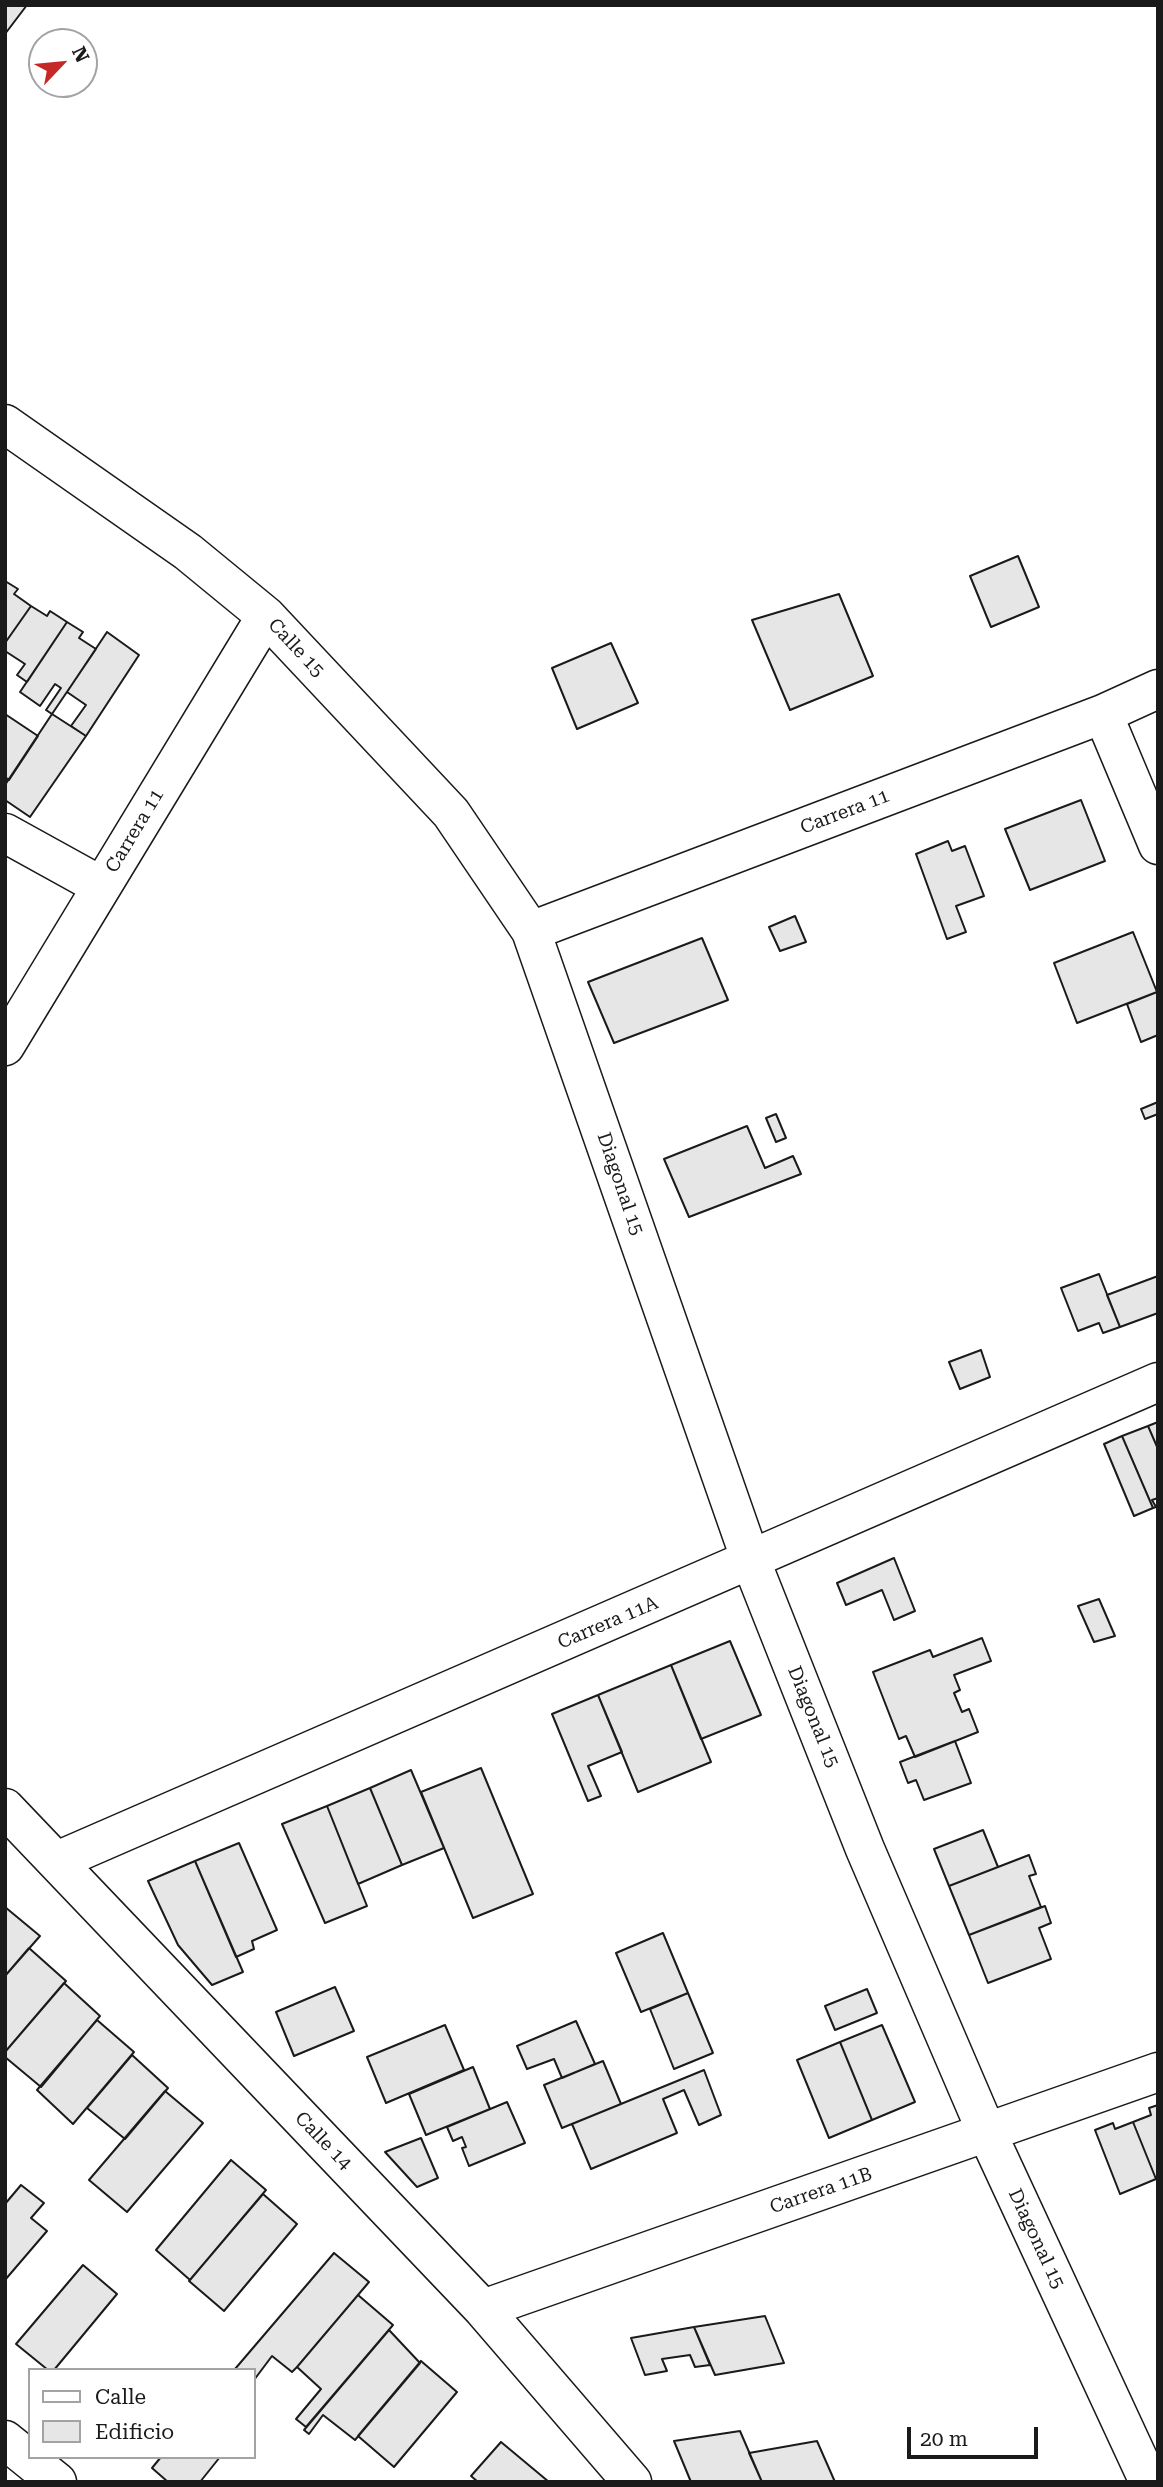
<!DOCTYPE html>
<html>
<head>
<meta charset="utf-8">
<style>
  body { margin:0 }
  #map { position:relative; width:1163px; height:2487px; overflow:hidden; background:#fff; font-family:"Roboto Serif",serif }
  canvas { display:block }
  .frame { position:absolute; inset:0; border:7px solid #1a1a1a; pointer-events:none }
  .legend { position:absolute; left:28px; top:2368px; width:228px; height:91px; box-sizing:border-box; background:#fff; border:2px solid #a3a3a3; margin:0; padding:9px 12px; list-style:none; font-size:21px; color:#1a1a1a }
  .legend li { display:flex; align-items:center; gap:14px; height:35px }
  .legend b { width:35px; border:2px solid #a3a3a3 }
  .north { position:absolute; left:28px; top:28px; width:70px; height:70px; box-sizing:border-box; background:#fff; border:2px solid #a3a3a3; border-radius:50%; rotate:64deg; font-size:19px; font-weight:700; line-height:28px; text-align:center; color:#1a1a1a }
  .north::after { content:''; display:block; margin:auto; width:24px; height:32px; background:#c62828; clip-path:polygon(50% 0,100% 100%,50% 72%,0 100%) }
  .scale { position:absolute; left:907px; top:2427px; width:131px; height:32px; box-sizing:border-box; border:4px solid #1a1a1a; border-top:0; padding-left:9px; font-size:21px; line-height:24px; white-space:nowrap; color:#1a1a1a; -webkit-text-stroke:5px #fff; paint-order:stroke }
</style>
</head>
<body>
<div id="map">
<canvas width="1163" height="2487"></canvas>
<div class="frame"></div>
<ul class="legend">
<li><b style="height:9px;background:#fff"></b>Calle</li>
<li><b style="height:19px;background:#e6e6e6"></b>Edificio</li>
</ul>
<div class="north">N</div>
<div class="scale">20 m</div>
</div>
<script>
const context = document.querySelector('canvas').getContext('2d');
context.lineJoin = 'round';
function paint(path, color) { context.fillStyle = color; context.fill(path, 'evenodd'); }
const shape = rows => new Path2D(rows.map(r => 'M' + r).join(''));
function trace(path, color, width, dash) { context.strokeStyle = color; context.lineWidth = width; context.lineCap = dash ? 'butt' : 'round'; context.setLineDash(dash || []); context.stroke(path); }
function drawText(font, color, halo, rows, align = 'center') {
  context.font = font + ' "Roboto Serif",serif'; context.lineWidth = 5; context.setLineDash([]); context.textBaseline = 'middle'; context.strokeStyle = halo; context.fillStyle = color; for (const [text, x, y, turn = 0] of rows) {
    context.save(); context.translate(x, y); context.rotate((+turn || 0) * Math.PI / 180); context.textAlign = isNaN(turn) ? turn : align; if (halo) context.strokeText(text, 0, 0); context.fillText(text, 0, 0); context.restore();
  }
}
const building = shape([
  [5,5,27,5,5,34,5,5],
  [1018,556,1039,607,991,627,970,576,1018,556],
  [5,581,18,589,14,594,31,606,5,643,5,581],
  [839,594,873,676,790,710,752,620,839,594],
  [31,606,47,616,50,611,67,622,27,682,17,675,25,664,5,651,5,643,31,606],
  [67,622,83,632,79,638,96,649,52,714,46,710,61,688,55,684,40,706,20,692,67,622],
  [107,632,139,655,86,736,71,726,86,705,67,692,107,632],
  [611,643,638,703,577,729,552,668,611,643],
  [5,714,38,736,9,780,5,777,5,714],
  [52,714,86,736,30,817,5,800,5,785,52,714],
  [1081,800,1105,861,1030,890,1005,829,1081,800],
  [948,841,952,851,965,846,984,896,956,906,966,932,947,939,916,854,948,841],
  [795,916,806,942,780,951,769,927,795,916],
  [1133,932,1157,992,1077,1023,1054,963,1133,932],
  [702,938,728,1000,614,1043,588,982,702,938],
  [1157,992,1158,1035,1141,1042,1127,1004,1157,992],
  [1158,1102,1158,1114,1145,1119,1141,1109,1158,1102],
  [776,1114,786,1138,776,1142,766,1118,776,1114],
  [747,1126,765,1168,793,1156,801,1174,689,1217,664,1159,747,1126],
  [1099,1274,1120,1327,1103,1333,1099,1323,1078,1331,1061,1288,1099,1274],
  [1158,1276,1158,1313,1120,1327,1107,1295,1158,1276],
  [981,1350,990,1377,960,1389,949,1362,981,1350],
  [1158,1422,1158,1449,1148,1426,1158,1422],
  [1148,1426,1158,1449,1158,1498,1152,1500,1156,1507,1153,1508,1122,1436,1148,1426],
  [1122,1436,1153,1508,1134,1516,1104,1444,1122,1436],
  [894,1558,915,1611,894,1620,882,1590,846,1605,837,1583,894,1558],
  [1099,1599,1115,1636,1094,1642,1078,1606,1099,1599],
  [982,1638,991,1661,954,1675,960,1690,954,1693,962,1712,969,1709,978,1732,915,1757,906,1736,899,1739,873,1672,930,1650,933,1657,982,1638],
  [730,1641,761,1715,701,1739,671,1665,730,1641],
  [671,1665,711,1762,638,1792,598,1695,671,1665],
  [598,1695,622,1752,588,1766,601,1796,588,1801,552,1714,598,1695],
  [955,1741,971,1783,924,1800,916,1780,908,1783,900,1762,955,1741],
  [481,1768,533,1894,473,1918,421,1792,481,1768],
  [411,1770,444,1848,402,1865,370,1788,411,1770],
  [370,1788,402,1865,358,1884,327,1806,370,1788],
  [327,1806,367,1906,325,1923,282,1824,327,1806],
  [983,1830,998,1867,949,1886,934,1849,983,1830],
  [239,1843,277,1930,252,1941,254,1949,236,1957,195,1861,239,1843],
  [1029,1855,1036,1874,1029,1876,1041,1907,969,1935,949,1886,1029,1855],
  [195,1861,243,1972,212,1985,178,1945,148,1881,195,1861],
  [1045,1906,1051,1923,1039,1928,1051,1959,988,1983,969,1935,1045,1906],
  [5,1907,40,1936,5,1976,5,1907],
  [663,1933,688,1993,641,2012,616,1953,663,1933],
  [29,1948,66,1981,5,2052,5,1976,29,1948],
  [64,1983,100,2016,41,2087,5,2057,5,2052,64,1983],
  [335,1987,354,2031,294,2056,276,2012,335,1987],
  [867,1989,877,2013,835,2030,825,2006,867,1989],
  [688,1993,713,2053,674,2069,650,2009,688,1993],
  [97,2020,134,2052,73,2124,37,2090,97,2020],
  [576,2021,595,2064,562,2078,554,2059,527,2069,517,2046,576,2021],
  [445,2025,464,2070,386,2103,367,2057,445,2025],
  [882,2025,915,2102,872,2120,840,2042,882,2025],
  [840,2042,872,2120,829,2138,797,2060,840,2042],
  [132,2055,168,2088,125,2139,87,2108,132,2055],
  [603,2061,621,2104,562,2128,544,2085,603,2061],
  [473,2067,490,2109,426,2135,409,2094,473,2067],
  [704,2070,721,2115,699,2125,684,2090,663,2099,677,2133,591,2169,572,2124,704,2070],
  [165,2091,203,2123,127,2212,89,2180,165,2091],
  [507,2102,525,2143,469,2166,462,2148,466,2147,462,2137,453,2141,447,2127,507,2102],
  [1158,2105,1158,2179,1156,2179,1133,2122,1151,2115,1149,2108,1158,2105],
  [1133,2122,1156,2179,1120,2194,1095,2130,1113,2123,1115,2129,1133,2122],
  [421,2138,438,2178,417,2187,385,2152,421,2138],
  [231,2160,266,2190,190,2280,156,2250,231,2160],
  [21,2185,44,2203,31,2218,47,2231,5,2280,5,2204,21,2185],
  [263,2194,297,2224,224,2311,189,2281,263,2194],
  [334,2253,369,2282,297,2367,292,2372,272,2356,254,2380,254,2370,235,2369,334,2253],
  [83,2265,117,2294,54,2370,48,2370,16,2344,83,2265],
  [358,2295,393,2325,306,2427,296,2419,321,2389,297,2367,358,2295],
  [765,2316,784,2363,715,2375,694,2327,765,2316],
  [694,2327,710,2365,695,2367,690,2355,662,2359,667,2371,645,2375,631,2338,694,2327],
  [389,2330,420,2363,355,2440,323,2415,309,2434,304,2430,389,2330],
  [421,2361,457,2392,394,2467,358,2436,421,2361],
  [740,2431,762,2482,691,2482,674,2441,740,2431],
  [817,2441,835,2482,762,2482,749,2453,817,2441],
  [501,2442,549,2482,478,2482,471,2476,501,2442],
  [161,2457,220,2457,200,2482,168,2482,152,2468,161,2457]
]);
paint(building, '#e6e6e6');
trace(building, '#1a1a1a', 2);
const street = shape([
  [5,424,188,552,266,616,451,813,531,931,751,1561,865,1849,987,2133,1149,2482],
  [1103,714,1158,845],
  [5,833,101,886],
  [531,931,1103,714,1158,689],
  [5,1046,266,616],
  [5,1808,483,2309,632,2482],
  [57,1861,1158,1382],
  [483,2309,1158,2072],
  [5,2440,57,2482]
]);
trace(street, '#1a1a1a', 41);
trace(street, '#fff', 38);
drawText('19px', '#1a1a1a', '#fff', [
  ["Calle 15",296,648,47],
  ["Carrera 11",845,812,-21],
  ["Carrera 11",135,831,-59],
  ["Diagonal 15",620,1184,71],
  ["Carrera 11A",608,1623,-23],
  ["Diagonal 15",813,1717,68],
  ["Calle 14",323,2141,46],
  ["Carrera 11B",821,2191,-19],
  ["Diagonal 15",1036,2239,65]
]);
</script>
</body>
</html>
